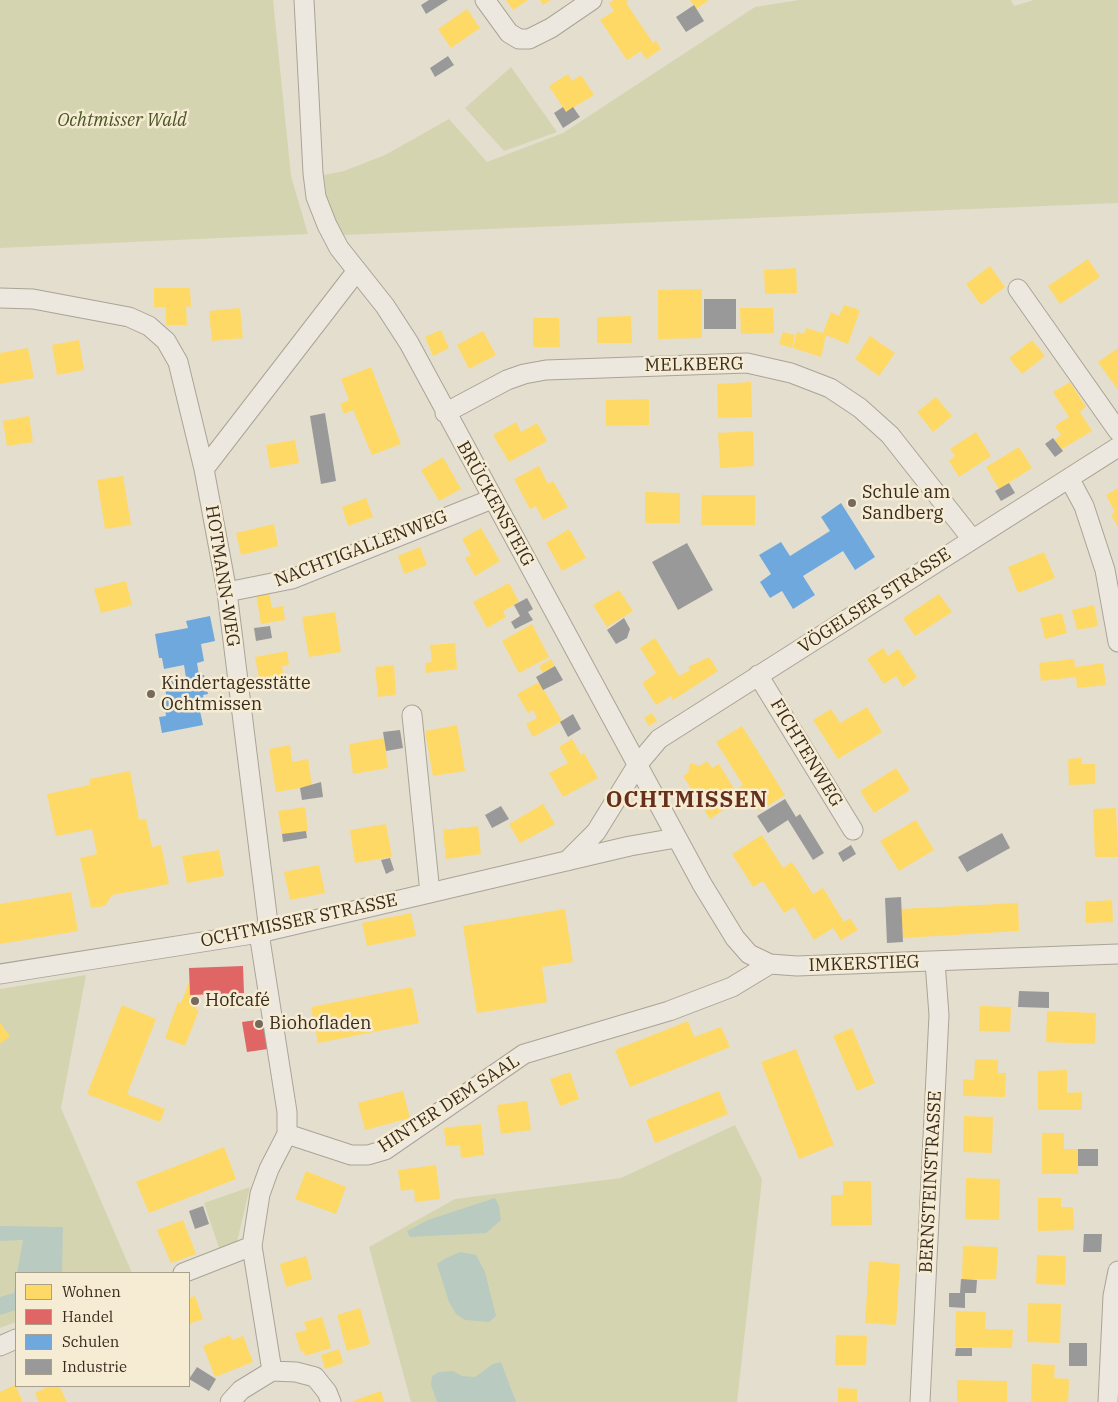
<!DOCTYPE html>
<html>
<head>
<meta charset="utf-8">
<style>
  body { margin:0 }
  #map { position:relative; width:1118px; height:1402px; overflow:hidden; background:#e4dece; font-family:"IBM Plex Serif",serif }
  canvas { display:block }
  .legend { position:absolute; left:15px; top:1272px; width:175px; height:115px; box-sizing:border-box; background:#f6ecd4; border:1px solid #aa9f8b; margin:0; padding:6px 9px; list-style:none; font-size:15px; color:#392c1e }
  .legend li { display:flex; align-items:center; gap:10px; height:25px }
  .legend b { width:25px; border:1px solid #aa9f8b }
</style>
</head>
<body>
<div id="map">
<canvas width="1118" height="1402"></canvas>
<ul class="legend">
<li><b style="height:14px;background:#ffd966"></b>Wohnen</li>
<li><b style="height:14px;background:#e06666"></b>Handel</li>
<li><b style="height:14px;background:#6fa8dc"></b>Schulen</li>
<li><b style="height:14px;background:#999"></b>Industrie</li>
</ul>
</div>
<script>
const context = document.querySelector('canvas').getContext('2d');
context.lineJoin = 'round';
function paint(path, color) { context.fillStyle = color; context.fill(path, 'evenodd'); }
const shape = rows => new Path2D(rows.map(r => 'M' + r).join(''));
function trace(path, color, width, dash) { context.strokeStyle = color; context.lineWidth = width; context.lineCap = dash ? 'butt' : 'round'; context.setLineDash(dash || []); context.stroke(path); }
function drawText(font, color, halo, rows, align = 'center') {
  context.font = font + ' "IBM Plex Serif",serif'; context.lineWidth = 5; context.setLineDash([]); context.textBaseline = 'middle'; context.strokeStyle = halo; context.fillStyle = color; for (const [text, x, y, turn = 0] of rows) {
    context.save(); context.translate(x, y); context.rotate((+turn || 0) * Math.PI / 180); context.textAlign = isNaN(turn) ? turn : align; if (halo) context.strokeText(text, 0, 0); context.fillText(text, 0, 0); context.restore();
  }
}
paint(shape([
  [0,0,273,0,291,176,308,234,0,248],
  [799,0,1011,0,1014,6,1034,0,1118,0,1118,203,343,235,333,216,327,201,324,175,344,171,385,155,449,119,487,162,563,133,755,7],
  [511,67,557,132,504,151,465,108],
  [86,975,61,1108,132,1273,16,1273,16,1322,0,1328,0,989],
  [735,1125,762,1179,737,1402,411,1402,369,1247,455,1199,621,1178],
  [250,1187,237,1242,219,1248,204,1203]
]), '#d4d5b0');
paint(shape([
  [495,1198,499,1206,501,1220,486,1233,410,1237,407,1231,428,1220],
  [0,1226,63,1227,62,1273,17,1273,23,1240,0,1241],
  [460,1252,476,1255,485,1272,496,1316,489,1322,465,1320,456,1314,449,1302,437,1264,446,1258],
  [16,1279,16,1310,0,1315,0,1297,14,1293],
  [501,1362,516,1402,437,1402,431,1385,432,1376,439,1372,453,1371,462,1376,475,1377,493,1364]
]), '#b9cac0');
paint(shape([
  [506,0,528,0,513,10],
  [540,0,551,0,543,5],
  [614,0,628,0,626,3,653,43,656,41,661,49,646,59,641,51,627,60,600,20,614,11,609,3],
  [690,0,709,0,696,9],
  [467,9,480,28,451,48,438,29],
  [568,74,572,81,581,75,594,95,566,112,549,86],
  [1088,259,1100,277,1060,304,1048,286],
  [990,266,1005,287,981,305,966,284],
  [796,268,797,293,765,294,764,270],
  [154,288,190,288,191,307,186,306,187,325,166,325,166,307,154,307],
  [702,289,702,338,658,339,658,290],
  [844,305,860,310,848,344,826,335,821,357,793,348,797,332,804,334,806,328,823,333,831,312,839,316],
  [240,308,243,338,212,341,209,311],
  [740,308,773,308,774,333,741,334],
  [631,316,632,343,597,343,597,317],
  [533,318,559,318,560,347,533,347],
  [441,330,449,348,433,356,425,337],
  [483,331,496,355,469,369,457,345],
  [783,332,795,335,792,348,779,344],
  [870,336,895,353,879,376,855,359],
  [79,340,84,370,57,375,52,345],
  [1032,340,1045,356,1022,374,1009,358],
  [28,348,34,378,0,384,0,353],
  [1118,348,1118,390,1098,362],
  [371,367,401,444,372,455,353,410,344,414,340,404,349,400,341,379],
  [751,382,752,417,718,418,717,384],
  [1070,382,1086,407,1080,412,1092,431,1062,449,1054,440,1061,435,1055,426,1069,417,1053,392],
  [936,397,952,416,933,432,917,412],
  [649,399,649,425,606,426,606,400],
  [29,416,33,442,7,446,3,421],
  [516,422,521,432,537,423,547,441,509,462,493,435],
  [753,431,754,466,720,468,718,433],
  [976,432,991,456,959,477,949,461,955,456,950,449],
  [295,440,299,463,270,468,266,445],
  [1019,447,1032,468,999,489,986,467],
  [443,457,461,489,439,501,421,470],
  [539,466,548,484,553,481,568,507,543,520,536,506,530,509,514,479],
  [123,476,131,525,105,529,97,480],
  [1118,488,1118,528,1111,514,1115,512,1106,495],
  [645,492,680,493,680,523,645,523],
  [702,495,755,495,755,525,701,525],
  [366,498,373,517,348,526,342,507],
  [274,524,278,546,241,555,236,533],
  [481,528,500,561,475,576,465,558,471,555,462,539],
  [569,529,586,558,562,571,546,543],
  [420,547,427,565,404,574,398,556],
  [1044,552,1055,578,1018,593,1008,567],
  [126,581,132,605,101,613,94,589],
  [509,583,519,602,503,611,506,617,487,628,473,602],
  [619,590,633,611,607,627,593,605],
  [269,592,272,608,283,606,285,620,261,624,256,594],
  [939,594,952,612,915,636,903,618],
  [1094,605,1098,626,1077,630,1072,610],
  [335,612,341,652,309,657,302,617],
  [1062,613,1067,633,1045,639,1040,618],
  [532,624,549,657,519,673,502,641],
  [655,638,679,676,690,670,688,667,709,657,718,671,673,700,671,696,656,705,642,683,656,673,640,648],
  [455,643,457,669,426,673,425,663,432,662,430,645],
  [883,648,888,656,898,649,917,677,903,687,896,676,884,684,867,659],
  [287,651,289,665,282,666,286,685,261,689,255,657],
  [551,659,555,666,543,673,539,666],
  [1074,659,1075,667,1103,663,1106,685,1077,688,1076,677,1041,681,1039,663],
  [394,665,396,695,378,697,375,667],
  [539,682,562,721,533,737,526,724,537,718,533,710,528,713,517,694],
  [867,707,882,732,838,759,813,720,831,709,840,723],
  [652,713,657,721,649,726,644,718],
  [457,725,465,771,433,776,425,731],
  [742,726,785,795,760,811,748,793,710,819,683,776,688,773,690,763,700,766,707,761,712,768,719,764,735,790,743,785,716,742],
  [384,738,388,768,353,774,349,744],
  [572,739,581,755,584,753,598,778,563,797,549,773,568,763,559,747],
  [290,745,292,762,308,759,312,786,276,792,269,749],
  [1081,758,1082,764,1095,764,1095,784,1069,785,1068,759],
  [896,768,910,790,874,813,860,791],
  [130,771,139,820,146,819,152,847,161,845,169,884,112,895,105,906,91,908,80,858,97,854,92,829,56,836,47,794,90,785,89,779],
  [543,804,555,824,520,843,509,824],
  [305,807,308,831,282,835,278,811],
  [1116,808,1118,857,1095,857,1093,809],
  [916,820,934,850,899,871,880,841],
  [386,824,392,857,355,863,350,830],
  [478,826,481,854,446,859,443,830],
  [762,835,783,868,792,862,813,894,823,888,844,922,850,918,858,930,841,940,833,928,814,940,794,907,784,913,763,881,753,887,732,854],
  [219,850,224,876,187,883,182,856],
  [319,865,325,893,290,900,284,872],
  [71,892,78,931,0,944,0,904],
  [1112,900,1113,922,1086,923,1085,902],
  [1018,903,1019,931,903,938,901,909],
  [565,909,573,962,542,967,547,1002,477,1013,463,926],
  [411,913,416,936,367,946,362,923],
  [189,982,190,995,200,995,196,1009,199,1010,185,1046,165,1038,178,1002,181,1003],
  [412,987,419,1023,318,1043,311,1007],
  [122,1005,156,1019,127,1094,165,1109,160,1122,87,1094],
  [980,1006,1011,1007,1010,1032,979,1031],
  [1047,1011,1096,1013,1095,1044,1046,1042],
  [688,1021,694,1037,721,1027,730,1047,630,1087,615,1050],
  [0,1023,10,1036,0,1044],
  [852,1028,875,1083,857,1091,833,1036],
  [796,1049,834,1145,799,1159,761,1062],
  [975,1059,998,1060,998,1073,1006,1073,1005,1097,963,1096,963,1079,974,1080],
  [1067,1070,1067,1093,1082,1092,1082,1110,1038,1110,1038,1071],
  [570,1072,579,1099,560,1106,550,1079],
  [403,1091,410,1118,365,1130,358,1103],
  [719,1091,728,1114,655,1143,646,1120],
  [527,1101,531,1130,501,1134,497,1105],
  [964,1116,993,1117,992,1153,963,1152],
  [481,1124,484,1155,461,1158,460,1145,446,1146,444,1128],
  [1042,1133,1064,1133,1064,1149,1078,1149,1078,1174,1042,1174],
  [224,1147,236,1179,149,1213,136,1182],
  [436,1165,440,1199,415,1202,414,1189,401,1191,398,1170],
  [306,1171,346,1187,336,1214,295,1199],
  [966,1178,1000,1179,999,1220,965,1219],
  [843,1181,871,1181,872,1225,831,1226,831,1195,843,1195],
  [1038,1198,1061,1198,1061,1207,1073,1207,1074,1230,1038,1231],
  [183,1220,196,1254,171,1263,157,1230],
  [963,1246,998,1247,996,1279,962,1279],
  [1037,1255,1066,1256,1065,1285,1036,1284],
  [306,1256,312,1279,286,1287,280,1264],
  [869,1261,900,1264,896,1325,865,1323],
  [195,1296,203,1319,189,1324,189,1298],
  [1028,1303,1061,1304,1060,1343,1027,1342],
  [360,1308,370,1344,347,1351,337,1315],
  [956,1311,986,1312,985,1329,1013,1330,1012,1348,955,1347],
  [322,1317,331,1348,305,1356,304,1351,301,1352,295,1333,307,1330,304,1322],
  [230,1335,232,1340,243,1336,253,1362,215,1377,203,1346],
  [836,1335,867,1336,866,1365,835,1365],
  [339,1349,343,1363,325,1369,321,1355],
  [1032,1364,1055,1365,1054,1378,1069,1379,1068,1402,1031,1402],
  [957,1380,1007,1381,1007,1402,957,1402],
  [15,1385,23,1402,0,1402,0,1392],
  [50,1386,59,1386,67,1402,39,1402,35,1393],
  [838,1388,857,1389,857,1402,838,1402],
  [381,1391,384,1402,350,1402]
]), '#ffd966');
paint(shape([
  [243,966,244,993,190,995,189,968],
  [264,1019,268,1049,247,1052,242,1022]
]), '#e06666');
paint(shape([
  [841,503,875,557,855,570,843,551,803,576,815,595,793,609,782,591,770,598,760,582,771,574,759,555,781,542,790,556,830,531,821,517],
  [210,616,215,641,201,644,204,661,197,663,199,675,204,675,208,694,203,695,205,710,200,711,203,725,162,733,159,717,166,716,164,700,167,700,164,682,186,678,184,665,164,669,162,658,159,658,155,634,188,628,186,621]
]), '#6fa8dc');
paint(shape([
  [429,0,448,0,426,14,421,5],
  [694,5,704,21,686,32,676,17],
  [448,56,454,65,435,77,430,68],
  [563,107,566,112,573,107,580,117,563,128,554,113],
  [704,299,736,299,736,329,704,329],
  [325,413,336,481,321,484,310,416],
  [1053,438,1063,451,1055,457,1045,444],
  [1009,483,1015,493,1001,501,995,491],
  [687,543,713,590,678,610,652,562],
  [527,598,533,609,528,612,533,620,515,629,511,622,520,616,514,605],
  [624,618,630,629,627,638,616,644,607,630],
  [270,626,272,638,256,641,254,628],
  [555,666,563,680,543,690,536,677],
  [573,714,581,729,568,737,560,722],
  [400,730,403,748,386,751,383,732],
  [321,782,323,797,302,800,300,788],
  [785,799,796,817,800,814,824,853,813,860,788,820,768,833,757,816],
  [501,806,509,819,492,828,485,815],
  [306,831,307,838,283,842,282,834],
  [1002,833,1010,848,967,872,958,857],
  [851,845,856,854,843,862,838,853],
  [390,858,394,870,386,874,381,860],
  [901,897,903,942,887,943,885,898],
  [1019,991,1049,992,1049,1008,1018,1007],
  [1078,1149,1098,1149,1098,1166,1078,1166],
  [203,1206,209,1224,195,1229,189,1211],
  [1084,1234,1102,1234,1101,1252,1083,1252],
  [961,1279,977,1280,976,1293,965,1293,965,1308,949,1307,949,1293,960,1293],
  [1069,1343,1087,1343,1087,1366,1069,1366],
  [956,1348,972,1348,972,1356,955,1356],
  [197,1367,216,1379,209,1391,189,1379]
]), '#999');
const minor = shape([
  [304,0,313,173,316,197,327,225,339,248,385,306,409,343,702,884,735,938,749,954,770,964,797,966,1118,954],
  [485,0,509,33,519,39,529,39,551,28,592,0],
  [1018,289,1118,431],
  [0,298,33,299,129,317,149,326,166,341,178,362,204,469],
  [445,413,507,380,524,374,546,370,747,363,791,373,830,388,860,408,890,435,972,539],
  [1069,478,1084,506,1105,570,1118,642],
  [227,592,292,579,492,499],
  [758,675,853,830],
  [412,715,430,893],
  [567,861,596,832,638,764,659,739,1118,447],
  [269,931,227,592,204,469,356,272],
  [259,933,287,1112,287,1134,269,1169,260,1194,252,1246,272,1371],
  [0,974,259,933,630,846,676,838],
  [287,1134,351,1155,368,1155,385,1150,524,1054,669,1011,732,987,770,964],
  [183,1273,252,1246],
  [0,1346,16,1339],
  [230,1402,241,1390,272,1371,296,1372,315,1377,327,1392,331,1402],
  [920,1402,939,1015,935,962],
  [1108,1402,1113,1296,1118,1271]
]);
trace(minor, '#aaa396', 21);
trace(minor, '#ece8df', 19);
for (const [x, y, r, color] of [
  [852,503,5,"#756a5c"],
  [151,694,5,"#756a5c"],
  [195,1001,5,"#756a5c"],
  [259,1024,5,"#756a5c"]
]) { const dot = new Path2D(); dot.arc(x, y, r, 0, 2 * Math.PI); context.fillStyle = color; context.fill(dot); trace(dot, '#f6ecd4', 2); }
drawText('italic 18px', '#495525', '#f6ecd4', [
  ["Ochtmisser Wald",122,121]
]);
drawText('18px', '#392c1e', '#f6ecd4', [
  ["MELKBERG",694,365,-1],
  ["BRÜCKENSTEIG",495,504,61],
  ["NACHTIGALLENWEG",361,549,-21],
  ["HOTMANN-WEG",222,576,81],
  ["VÖGELSER STRASSE",875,601,-33],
  ["FICHTENWEG",806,753,59],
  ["OCHTMISSER STRASSE",299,921,-12],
  ["IMKERSTIEG",864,964,-2],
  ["HINTER DEM SAAL",449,1104,-33],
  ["BERNSTEINSTRASSE",931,1182,-87]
]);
drawText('18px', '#392c1e', '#f6ecd4', [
  ["Schule am",862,493],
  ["Sandberg",862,514],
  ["Kindertagesstätte",161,684],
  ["Ochtmissen",161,705],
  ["Hofcafé",205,1001],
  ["Biohofladen",269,1024]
], 'left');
context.letterSpacing = '1px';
drawText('bold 22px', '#662e1d', '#f6ecd4', [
  ["OCHTMISSEN",687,801]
]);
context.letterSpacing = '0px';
</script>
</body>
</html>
